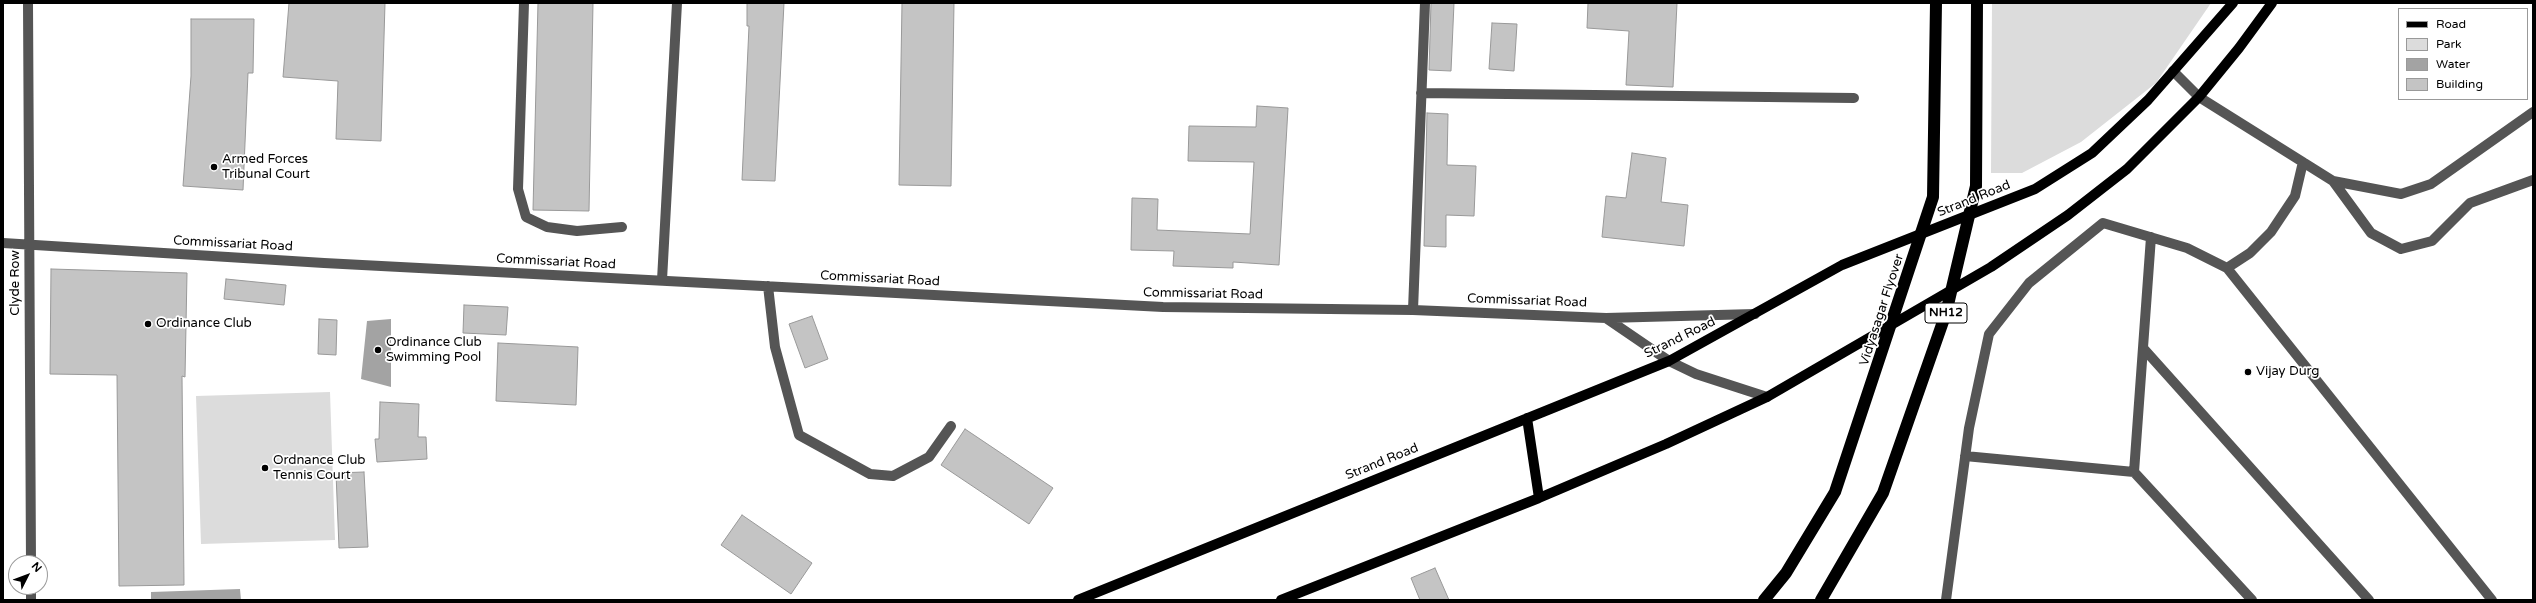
<!DOCTYPE html>
<html>
<head>
<meta charset="utf-8">
<style>
  body { margin:0 }
  #map { position:relative; width:2536px; height:603px; overflow:hidden; background:#fff; font-family:"Varela Round",sans-serif }
  canvas { display:block }
  .frame { position:absolute; inset:0; border:4px solid #000; pointer-events:none }
  .legend { position:absolute; left:2398px; top:8px; width:130px; height:92px; box-sizing:border-box; background:#fff; border:1px solid #999; margin:0; padding:5px 7px; list-style:none; font-size:12px; color:#000 }
  .legend li { display:flex; align-items:center; gap:8px; height:20px }
  .legend b { width:20px; border:1px solid #999 }
  .north { position:absolute; left:8px; top:555px; width:40px; height:40px; box-sizing:border-box; background:#fff; border:1px solid #999; border-radius:50%; rotate:48deg; font-size:11px; font-weight:700; line-height:16px; text-align:center; color:#000 }
  .north::after { content:''; display:block; margin:auto; width:14px; height:18px; background:#000; clip-path:polygon(50% 0,100% 100%,50% 72%,0 100%) }
</style>
</head>
<body>
<div id="map">
<canvas width="2536" height="603"></canvas>
<div class="frame"></div>
<ul class="legend">
<li><b style="height:5px;background:#000"></b>Road</li>
<li><b style="height:11px;background:#dcdcdc"></b>Park</li>
<li><b style="height:11px;background:#a3a3a3"></b>Water</li>
<li><b style="height:11px;background:#c4c4c4"></b>Building</li>
</ul>
<div class="north">N</div>
</div>
<script>
const context = document.querySelector('canvas').getContext('2d');
context.lineJoin = 'round';
function paint(path, color) { context.fillStyle = color; context.fill(path, 'evenodd'); }
const shape = rows => new Path2D(rows.map(r => 'M' + r).join(''));
function trace(path, color, width, dash) { context.strokeStyle = color; context.lineWidth = width; context.lineCap = dash ? 'butt' : 'round'; context.setLineDash(dash || []); context.stroke(path); }
function drawText(font, color, halo, rows, align = 'center') {
  context.font = font + ' "Varela Round",sans-serif'; context.lineWidth = 3.5; context.setLineDash([]); context.textBaseline = 'middle'; context.strokeStyle = halo; context.fillStyle = color; for (const [text, x, y, turn = 0] of rows) {
    context.save(); context.translate(x, y); context.rotate((+turn || 0) * Math.PI / 180); context.textAlign = isNaN(turn) ? turn : align; if (halo) context.strokeText(text, 0, 0); context.fillText(text, 0, 0); context.restore();
  }
}
paint(shape([
  [1992,3,2211,3,2156,83,2081,142,2022,173,1991,173],
  [330,392,335,540,201,544,196,396]
]), '#dcdcdc');
paint(shape([
  [391,319,391,387,361,379,367,321],
  [240,589,241,600,151,600,151,592]
]), '#a3a3a3');
const building = shape([
  [289,3,385,3,381,141,336,139,338,81,283,77,289,3],
  [538,3,593,3,589,211,533,210,538,3],
  [747,3,784,3,775,181,742,180,749,26,747,26,747,3],
  [902,3,954,3,951,186,899,185,902,3],
  [1431,3,1454,3,1451,71,1429,70,1431,3],
  [1588,3,1677,3,1673,87,1626,85,1629,31,1587,28,1588,3],
  [191,19,254,19,253,73,248,73,243,190,183,186,191,76,191,19],
  [1492,23,1517,24,1514,71,1489,69,1492,23],
  [1257,106,1288,108,1279,265,1233,262,1233,268,1173,266,1174,251,1131,250,1132,198,1158,199,1157,230,1250,234,1254,162,1188,161,1189,126,1256,127,1257,106],
  [1427,113,1448,114,1447,165,1476,166,1474,216,1446,215,1446,247,1424,246,1427,113],
  [1632,153,1666,158,1661,202,1688,205,1684,246,1602,237,1606,196,1626,198,1632,153],
  [51,269,187,273,185,377,182,376,184,585,119,586,117,375,50,374,51,269],
  [226,279,286,285,284,305,224,299,226,279],
  [464,305,508,307,506,335,463,333,464,305],
  [812,316,828,359,805,368,789,324,812,316],
  [319,319,337,320,336,355,318,354,319,319],
  [498,343,578,347,576,405,496,401,498,343],
  [380,402,419,404,418,437,426,437,427,459,377,462,375,439,379,439,380,402],
  [965,429,1053,488,1029,524,941,465,965,429],
  [364,472,368,547,339,548,336,473,364,472],
  [742,515,812,563,791,594,721,545,742,515],
  [1435,568,1449,600,1420,600,1411,578,1435,568]
]);
paint(building, '#c4c4c4');
trace(building, '#999', 1);
trace(shape([
  [28,3,31,563],
  [524,3,518,189,526,217,547,227,577,231,622,227],
  [2173,71,2199,97,2333,181,2371,233,2401,249,2432,241,2470,203,2533,180],
  [1421,93,1854,98],
  [2333,181,2401,194,2431,184,2533,112],
  [3,243,324,263,1163,307,1413,310,1606,318,1755,314],
  [2227,268,2250,253,2271,232,2295,196,2303,162],
  [662,280,677,3],
  [768,286,775,347,799,435,870,474,893,476,929,457,951,426],
  [1413,310,1425,3],
  [1606,318,1669,361,1696,374,1767,397],
  [2144,349,2369,600],
  [1965,456,2134,472,2252,600],
  [2134,472,2151,237],
  [31,587,31,600],
  [1946,600,1969,428,1989,334,2029,283,2103,223,2187,248,2227,268,2492,600]
]), '#555', 10);
trace(shape([
  [1527,418,1539,498],
  [1078,600,1669,361,1842,265,2035,189,2092,153,2148,100,2233,3],
  [1281,600,1539,498,1666,444,1767,397,1991,267,2068,215,2127,169,2199,97,2239,48,2272,3]
]), '#000', 10);
trace(shape([
  [1764,600,1786,573,1835,492,1933,197,1936,3],
  [1821,600,1883,493,1946,313,1976,186,1977,3]
]), '#000', 12);
for (const [x, y, r, color] of [
  [214,167,4,"#000"],
  [148,324,4,"#000"],
  [378,350,4,"#000"],
  [2248,372,4,"#000"],
  [265,468,4,"#000"]
]) { const dot = new Path2D(); dot.arc(x, y, r, 0, 2 * Math.PI); context.fillStyle = color; context.fill(dot); trace(dot, '#fff', 1.5); }
for (const [x, y, w] of [
  [1946,313,42]
]) { const box = new Path2D(); box.roundRect(x - w / 2, y - 10, w, 20, 3); context.fillStyle = '#fff'; context.fill(box); trace(box, '#000', 1); }
drawText('bold 12px', '#000', null, [
  ["NH12",1946,313]
]);
drawText('13px', '#000', '#fff', [
  ["Armed Forces",222,160],
  ["Tribunal Court",222,175],
  ["Ordinance Club",156,324],
  ["Ordinance Club",386,343],
  ["Swimming Pool",386,358],
  ["Vijay Durg",2256,372],
  ["Ordnance Club",273,461],
  ["Tennis Court",273,476]
], 'left');
drawText('13px', '#000', '#fff', [
  ["Strand Road",1974,199,-22],
  ["Commissariat Road",233,244,3],
  ["Commissariat Road",556,262,3],
  ["Commissariat Road",880,279,3],
  ["Clyde Row",16,283,-90],
  ["Commissariat Road",1203,294,1],
  ["Commissariat Road",1527,301,2],
  ["Vidyasagar Flyover",1882,310,-72],
  ["Strand Road",1680,338,-26],
  ["Strand Road",1382,462,-22]
]);
</script>
</body>
</html>
